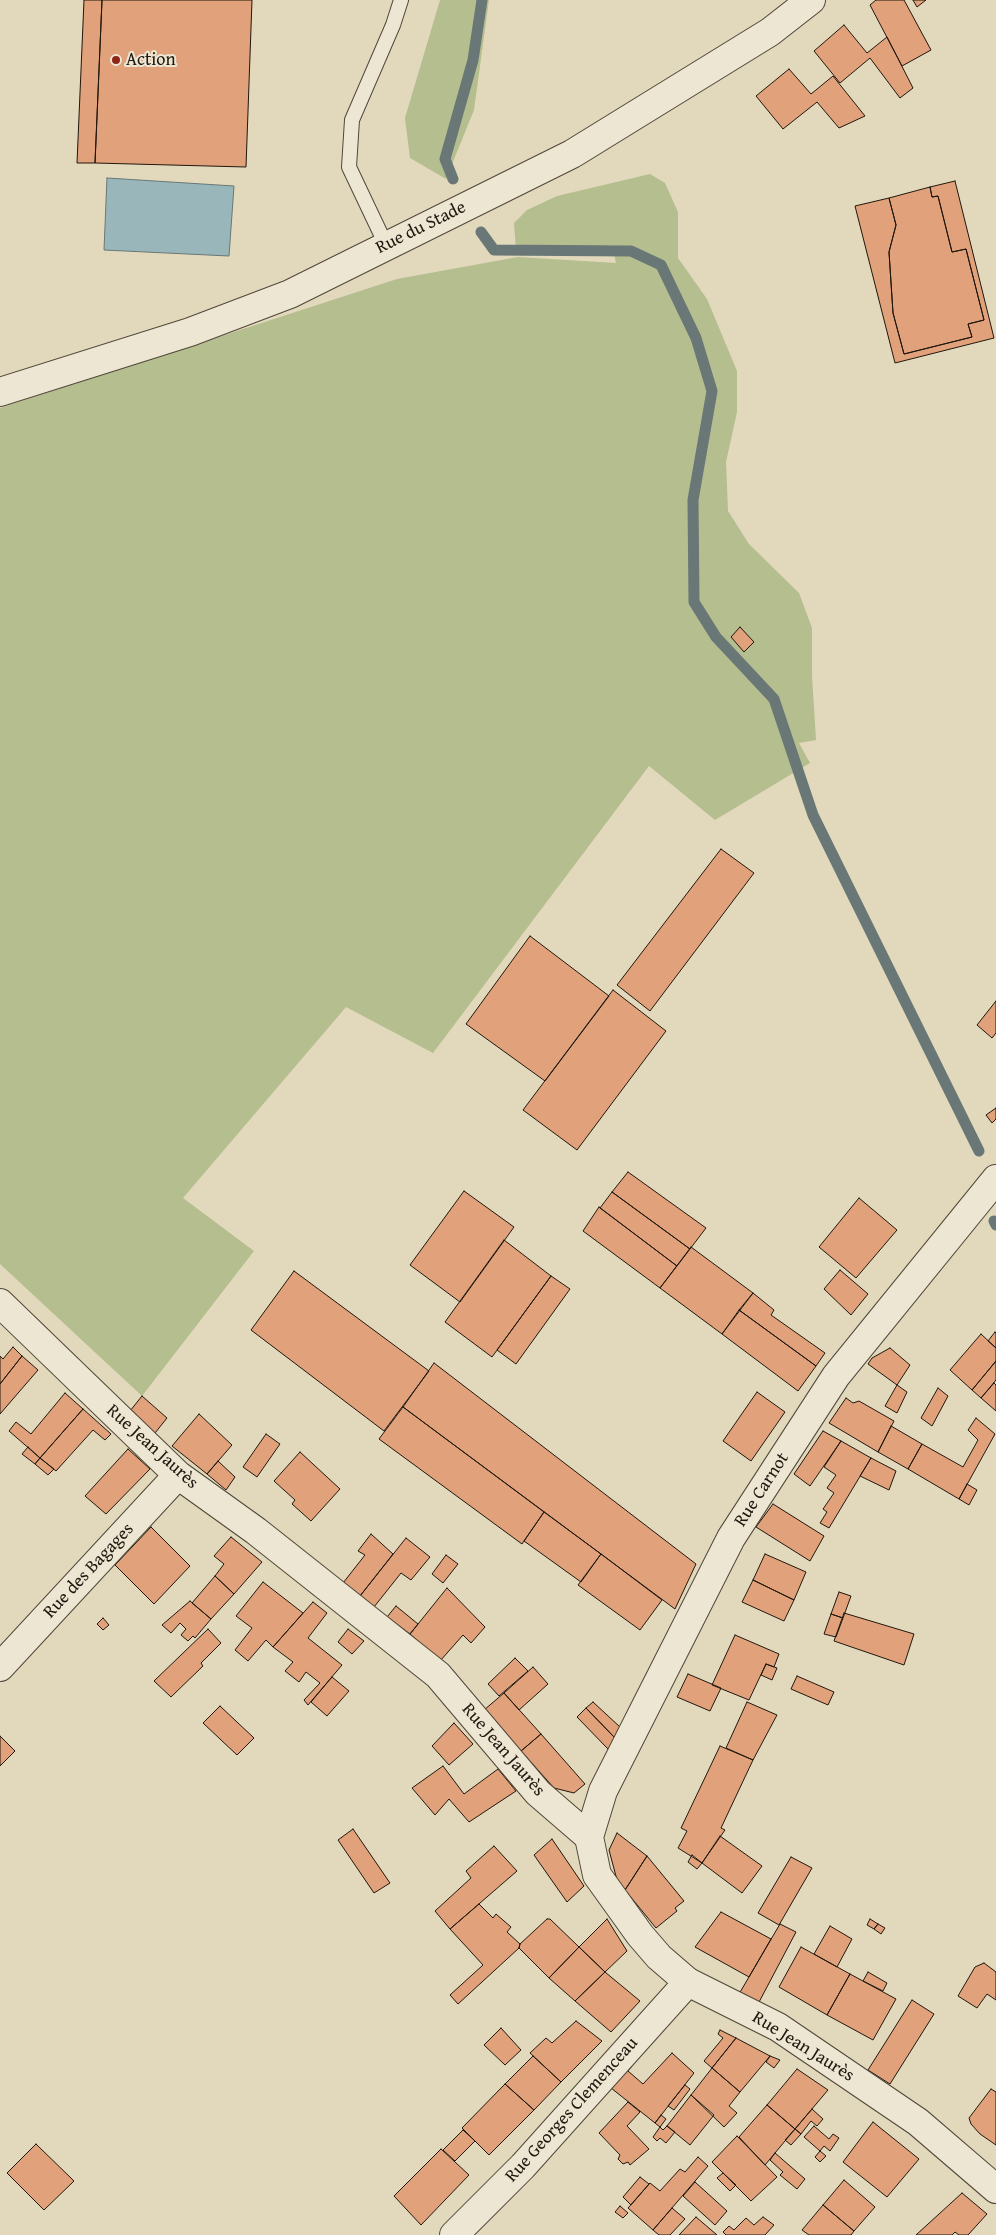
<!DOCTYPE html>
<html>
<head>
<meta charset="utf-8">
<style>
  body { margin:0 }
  canvas { display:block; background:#e2d8bb }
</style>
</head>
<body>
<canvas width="996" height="2235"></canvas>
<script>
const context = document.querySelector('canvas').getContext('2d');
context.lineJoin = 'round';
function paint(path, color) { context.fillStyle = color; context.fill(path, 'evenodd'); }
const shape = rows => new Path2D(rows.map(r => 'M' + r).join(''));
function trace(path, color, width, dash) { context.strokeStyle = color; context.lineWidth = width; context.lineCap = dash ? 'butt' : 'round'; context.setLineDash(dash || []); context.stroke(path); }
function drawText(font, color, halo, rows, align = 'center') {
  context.font = font + ' "Gentium Book Plus",serif'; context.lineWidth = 4; context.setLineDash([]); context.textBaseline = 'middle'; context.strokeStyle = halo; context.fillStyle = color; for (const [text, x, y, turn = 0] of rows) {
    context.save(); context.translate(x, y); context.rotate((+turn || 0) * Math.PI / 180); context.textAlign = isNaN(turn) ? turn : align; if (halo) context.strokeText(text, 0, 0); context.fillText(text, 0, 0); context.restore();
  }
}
paint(shape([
  [440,0,489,0,474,110,446,179,410,158,405,118],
  [650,174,665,183,678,212,678,258,707,299,737,371,737,412,726,462,728,511,749,544,799,593,812,628,812,676,816,740,799,743,810,763,715,820,649,766,433,1053,346,1007,183,1198,254,1251,142,1396,0,1264,0,408,397,279,518,257,616,263,612,245,539,255,516,249,514,223,527,210,557,196]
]), '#b5be8f');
const water = shape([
  [107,178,234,186,229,256,104,250,107,178]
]);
paint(water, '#99b7bb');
trace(water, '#697776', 1);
trace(shape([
  [453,179,445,159,473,60,482,0],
  [481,232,494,250,631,251,661,265,696,338,712,391,693,500,694,602,716,637,774,699,813,815,979,1151],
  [994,1221,996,1225]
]), '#697776', 11);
const building = shape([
  [84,0,102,0,95,163,77,163,84,0],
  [102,0,252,0,246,167,95,163,102,0],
  [876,0,904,0,931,50,902,66,870,5,876,0],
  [913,0,926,0,917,7,913,0],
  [844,25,867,53,887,37,913,88,900,98,870,58,840,83,814,51,844,25],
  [789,69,811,94,833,76,865,116,839,128,817,102,783,129,756,96,789,69],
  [955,181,994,338,895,363,855,206,889,198,896,225,889,252,893,313,904,354,972,337,968,324,984,320,966,249,952,252,938,196,932,197,930,187,955,181],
  [930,187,932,197,938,196,952,252,966,249,984,320,968,324,972,337,904,354,893,313,889,252,896,225,889,198,930,187],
  [740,627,754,642,744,652,731,637,740,627],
  [721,849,754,873,650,1011,617,985,721,849],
  [530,936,609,996,545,1081,466,1024,530,936],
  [613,990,666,1031,577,1150,523,1110,613,990],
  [996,1001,996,1033,992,1038,977,1025,996,1001],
  [996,1108,996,1119,992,1123,986,1115,996,1108],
  [628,1172,706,1228,690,1249,612,1192,628,1172],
  [464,1191,514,1227,460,1302,410,1265,464,1191],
  [612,1192,690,1249,677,1266,600,1208,612,1192],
  [859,1198,897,1230,856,1278,819,1247,859,1198],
  [599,1207,677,1266,660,1288,583,1231,599,1207],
  [504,1240,551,1276,492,1357,445,1322,504,1240],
  [691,1247,753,1293,722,1334,660,1288,691,1247],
  [840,1270,868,1294,851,1315,824,1289,840,1270],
  [294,1271,429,1371,384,1431,251,1330,294,1271],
  [551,1276,570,1289,516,1364,497,1350,551,1276],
  [753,1293,774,1310,771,1315,825,1353,816,1366,739,1310,753,1293],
  [739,1310,816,1366,798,1391,722,1334,739,1310],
  [995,1332,996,1333,996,1348,988,1341,995,1332],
  [981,1334,996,1348,996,1361,972,1390,950,1370,981,1334],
  [13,1347,22,1356,0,1384,0,1356,3,1359,13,1347],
  [890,1348,910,1365,897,1385,868,1364,872,1358,890,1348],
  [22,1356,38,1370,0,1414,0,1384,22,1356],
  [996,1361,996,1380,981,1398,972,1390,996,1361],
  [434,1363,696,1564,675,1609,403,1407,434,1363],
  [994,1383,996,1385,996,1411,981,1398,994,1383],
  [897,1385,907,1392,897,1413,885,1406,897,1385],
  [938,1388,948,1396,932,1426,921,1418,938,1388],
  [757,1392,785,1412,751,1461,723,1441,757,1392],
  [65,1393,83,1409,40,1458,9,1431,16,1422,31,1434,65,1393],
  [142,1396,167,1418,155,1433,130,1411,142,1396],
  [846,1398,853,1403,859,1401,894,1421,878,1452,829,1423,846,1398],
  [403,1407,544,1512,522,1544,379,1439,403,1407],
  [83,1409,111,1434,105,1440,93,1430,56,1471,40,1458,83,1409],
  [199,1414,232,1445,207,1474,172,1446,199,1414],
  [976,1418,995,1434,959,1499,908,1469,922,1444,963,1467,978,1440,968,1430,976,1418],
  [891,1426,922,1444,908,1469,878,1452,891,1426],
  [823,1431,841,1441,810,1486,794,1474,823,1431],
  [266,1434,280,1444,257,1477,243,1467,266,1434],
  [841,1441,871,1458,829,1528,820,1523,827,1512,823,1509,834,1493,827,1488,836,1475,824,1467,841,1441],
  [28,1447,40,1458,35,1464,22,1454,28,1447],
  [128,1449,150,1469,106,1514,85,1496,128,1449],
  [300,1452,340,1489,311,1521,292,1504,295,1500,274,1481,300,1452],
  [40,1458,54,1469,48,1475,35,1464,40,1458],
  [871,1458,896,1471,889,1490,860,1476,871,1458],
  [218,1461,235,1477,226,1490,207,1474,218,1461],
  [967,1484,977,1490,969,1505,959,1499,967,1484],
  [773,1504,824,1536,810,1561,756,1527,773,1504],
  [544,1512,601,1554,581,1582,524,1541,544,1512],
  [151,1527,190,1566,154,1604,115,1565,151,1527],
  [371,1534,393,1554,360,1596,343,1583,365,1555,358,1551,371,1534],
  [231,1537,262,1562,234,1594,215,1576,224,1564,214,1556,231,1537],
  [406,1538,430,1557,411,1580,401,1573,374,1607,360,1596,406,1538],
  [601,1554,662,1600,640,1630,578,1585,601,1554],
  [765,1554,806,1572,794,1600,753,1580,765,1554],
  [446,1555,458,1564,443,1583,432,1574,446,1555],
  [215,1576,234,1594,211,1619,192,1603,215,1576],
  [753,1580,794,1600,784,1621,742,1602,753,1580],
  [263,1582,303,1613,273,1647,266,1640,248,1661,235,1650,252,1628,236,1616,263,1582],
  [447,1588,485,1627,471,1643,463,1635,440,1661,410,1634,447,1588],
  [839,1592,851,1596,843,1618,831,1614,839,1592],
  [190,1601,211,1619,195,1638,193,1636,188,1641,181,1635,186,1629,180,1623,171,1633,162,1625,190,1601],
  [313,1602,327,1613,308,1638,342,1665,308,1705,304,1700,320,1683,306,1672,299,1682,285,1671,293,1662,273,1647,313,1602],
  [396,1606,418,1624,410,1634,387,1617,396,1606],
  [844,1613,914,1634,904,1665,834,1641,844,1613],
  [831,1614,843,1618,836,1637,824,1634,831,1614],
  [103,1618,109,1625,103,1630,97,1624,103,1618],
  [208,1629,221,1643,201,1663,203,1666,171,1697,154,1681,208,1629],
  [348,1629,364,1641,352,1654,338,1642,348,1629],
  [735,1635,779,1654,774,1667,766,1664,749,1700,712,1685,735,1635],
  [515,1658,528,1671,499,1696,488,1684,515,1658],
  [766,1664,777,1668,772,1680,761,1675,766,1664],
  [533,1667,548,1684,519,1710,504,1693,533,1667],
  [688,1674,721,1688,710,1711,677,1697,688,1674],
  [797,1676,834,1692,828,1705,791,1689,797,1676],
  [332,1677,349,1691,327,1716,311,1702,332,1677],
  [504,1693,541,1734,521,1751,484,1710,504,1693],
  [593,1702,620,1727,615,1738,586,1708,593,1702],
  [747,1702,777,1715,753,1760,726,1748,747,1702],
  [220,1706,254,1738,237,1755,203,1723,220,1706],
  [586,1708,615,1738,609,1750,577,1717,586,1708],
  [454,1723,473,1744,449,1765,432,1746,454,1723],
  [541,1734,585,1784,574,1793,554,1788,521,1751,541,1734],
  [0,1736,15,1751,0,1766,0,1736],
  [720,1746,753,1760,721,1828,725,1830,702,1863,678,1848,687,1831,681,1828,720,1746],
  [443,1766,464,1794,498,1769,516,1791,469,1822,449,1799,435,1815,412,1788,443,1766],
  [353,1829,390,1883,374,1893,338,1840,353,1829],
  [617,1833,647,1856,625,1890,617,1880,609,1850,617,1833],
  [720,1836,762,1866,742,1893,702,1863,720,1836],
  [552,1839,584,1886,567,1902,534,1855,552,1839],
  [494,1846,517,1871,450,1929,435,1911,471,1878,466,1871,494,1846],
  [692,1855,702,1863,697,1869,688,1862,692,1855],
  [647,1856,684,1901,675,1908,677,1911,656,1928,625,1890,647,1856],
  [791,1857,812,1868,779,1925,758,1913,791,1857],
  [479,1904,493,1918,496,1914,511,1927,507,1932,520,1944,519,1948,458,2004,450,1995,483,1965,450,1929,479,1904],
  [721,1912,771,1939,749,1977,695,1947,721,1912],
  [547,1919,550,1919,579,1947,549,1978,519,1948,520,1944,547,1919],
  [607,1919,627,1951,605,1972,579,1947,607,1919],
  [870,1919,878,1924,874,1929,867,1925,870,1919],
  [780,1924,796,1932,758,2004,739,1994,780,1924],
  [878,1924,885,1928,881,1934,874,1929,878,1924],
  [830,1926,852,1939,837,1967,814,1954,830,1926],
  [579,1947,605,1972,575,2001,549,1978,579,1947],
  [801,1947,850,1974,827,2015,779,1987,801,1947],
  [984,1963,996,1972,996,2000,987,1994,977,2008,958,1996,975,1967,984,1963],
  [605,1972,640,2001,611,2032,575,2001,605,1972],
  [868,1972,887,1983,883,1991,863,1981,868,1972],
  [850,1974,896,1999,873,2040,827,2015,850,1974],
  [912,2000,934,2014,890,2084,868,2070,912,2000],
  [576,2021,602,2041,561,2082,530,2053,546,2038,552,2043,576,2021],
  [501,2028,521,2050,505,2065,484,2045,501,2028],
  [720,2030,736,2038,712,2068,704,2061,723,2038,718,2034,720,2030],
  [736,2038,770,2056,740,2092,712,2068,736,2038],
  [672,2053,694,2073,655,2123,606,2084,627,2062,632,2066,628,2071,643,2084,672,2053],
  [533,2056,561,2082,534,2110,505,2084,533,2056],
  [770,2056,780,2060,774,2068,766,2062,770,2056],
  [712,2068,740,2092,729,2106,737,2113,724,2127,691,2095,712,2068],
  [797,2069,828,2090,795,2129,767,2105,797,2069],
  [505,2084,534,2110,489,2155,462,2128,505,2084],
  [685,2085,690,2089,674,2110,668,2106,685,2085],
  [991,2089,996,2092,996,2145,980,2134,971,2124,969,2118,991,2089],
  [691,2095,714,2115,690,2145,667,2126,691,2095],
  [628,2102,640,2112,627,2126,649,2149,630,2165,628,2162,623,2164,618,2159,620,2155,599,2133,628,2102],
  [767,2105,795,2129,765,2165,739,2137,767,2105],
  [812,2109,823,2119,817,2126,811,2121,801,2134,795,2129,812,2109],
  [661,2115,666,2119,660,2127,655,2123,661,2115],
  [873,2122,919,2159,887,2197,843,2162,873,2122],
  [667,2126,675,2132,666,2143,660,2138,657,2141,653,2137,660,2127,663,2130,667,2126],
  [814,2126,829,2139,833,2134,839,2138,830,2151,824,2146,820,2151,804,2137,814,2126],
  [795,2129,801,2134,791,2145,785,2140,795,2129],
  [463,2130,475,2141,455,2161,443,2150,463,2130],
  [737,2136,777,2177,751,2201,712,2162,737,2136],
  [36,2144,74,2181,44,2210,7,2173,36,2144],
  [441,2149,469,2175,421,2225,394,2196,441,2149],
  [820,2151,826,2156,820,2162,815,2157,820,2151],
  [775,2153,805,2179,797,2189,780,2175,783,2172,770,2160,775,2153],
  [698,2157,708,2166,653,2230,628,2208,650,2183,660,2191,680,2169,685,2172,698,2157],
  [723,2173,736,2185,730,2191,717,2178,723,2173],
  [640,2177,649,2184,631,2205,623,2197,640,2177],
  [844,2180,875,2207,854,2231,823,2205,844,2180],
  [695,2182,727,2211,715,2225,683,2196,695,2182],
  [962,2193,987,2214,968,2235,959,2235,955,2232,952,2235,916,2235,962,2193],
  [823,2205,854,2231,851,2235,809,2235,802,2230,823,2205],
  [620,2206,628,2213,623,2218,615,2212,620,2206],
  [672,2208,685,2219,670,2235,659,2235,653,2230,672,2208],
  [696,2217,717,2235,679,2235,696,2217],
  [763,2217,774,2225,765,2235,726,2235,723,2232,729,2226,734,2230,746,2218,754,2225,763,2217]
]);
paint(building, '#e1a17a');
trace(building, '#20170e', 1);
const service = shape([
  [386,245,349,167,352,120,393,25,401,0]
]);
const minor = shape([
  [0,392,190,332,290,294,572,154,770,32,811,0],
  [0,1303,178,1475,256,1531,438,1675,538,1793,589,1837],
  [0,1667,178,1475],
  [688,1982,778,2027,918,2122,996,2189]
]);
const tertiary = shape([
  [454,2235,523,2166,688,1982,659,1957,640,1935,597,1875,589,1837,603,1791,731,1538,836,1376,996,1179]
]);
trace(service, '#504739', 16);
trace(minor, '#504739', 30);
trace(tertiary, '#504739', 30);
trace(service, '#ece6d3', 14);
trace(minor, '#ece6d3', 28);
trace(tertiary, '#ece6d3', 28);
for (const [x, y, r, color] of [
  [116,60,5,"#8f2418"]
]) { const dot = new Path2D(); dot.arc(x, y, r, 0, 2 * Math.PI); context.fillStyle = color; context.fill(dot); trace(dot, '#ece6d3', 2); }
drawText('18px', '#20170e', '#ece6d3', [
  ["Action",126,60]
], 'left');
drawText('18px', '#20170e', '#ece6d3', [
  ["Rue du Stade",421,228,-26],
  ["Rue Jean Jaurès",152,1447,42],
  ["Rue Carnot",762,1490,-57],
  ["Rue des Bagages",89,1571,-47],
  ["Rue Jean Jaurès",503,1750,49],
  ["Rue Jean Jaurès",803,2047,32],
  ["Rue Georges Clemenceau",572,2110,-48]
]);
</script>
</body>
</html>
